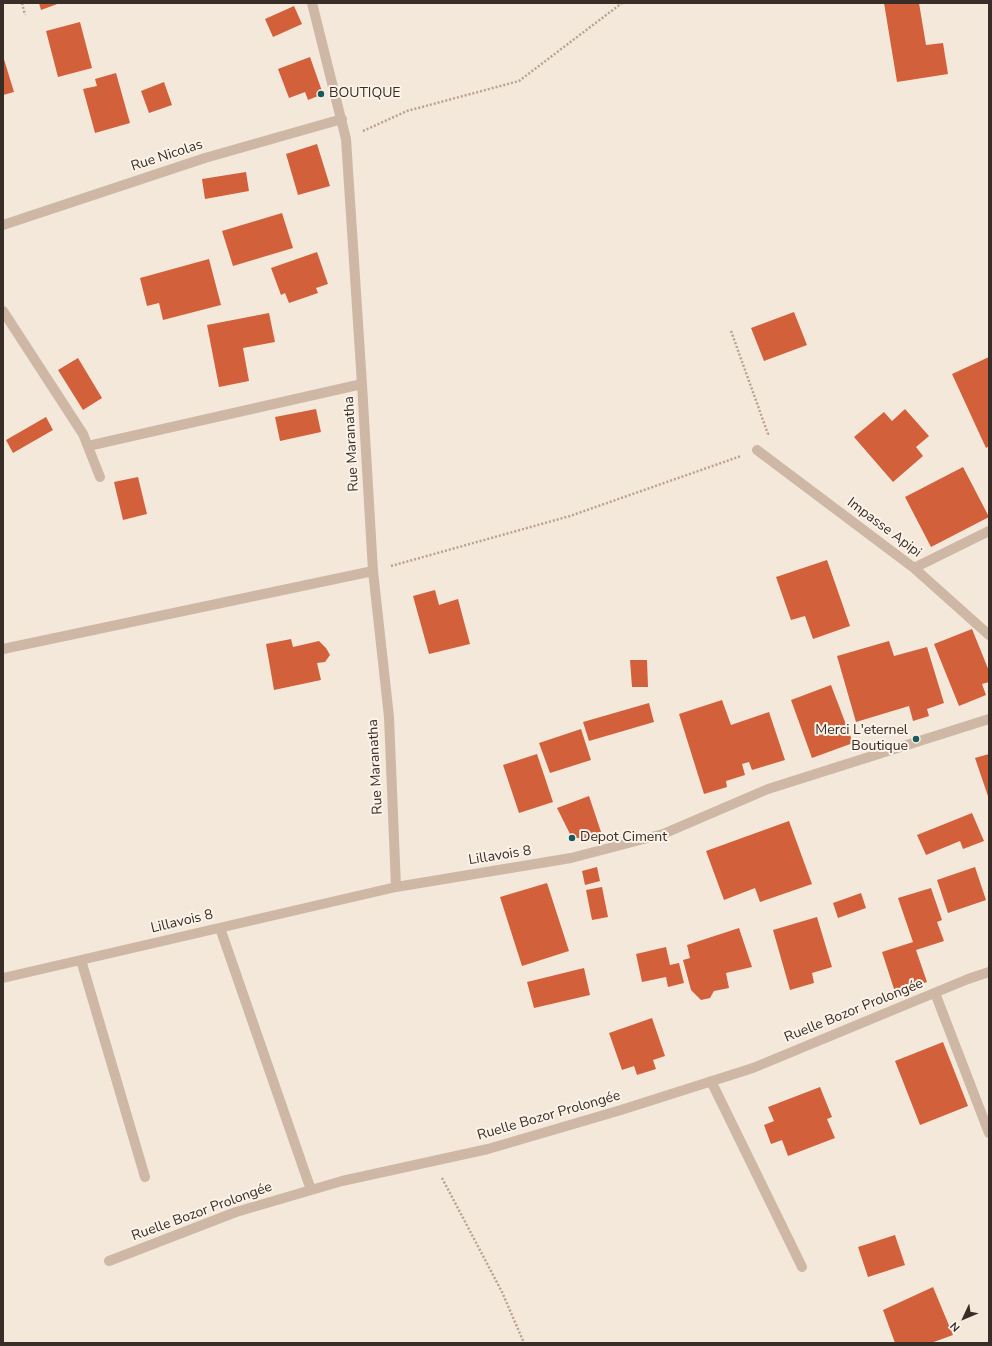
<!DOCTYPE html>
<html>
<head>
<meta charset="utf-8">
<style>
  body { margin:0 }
  #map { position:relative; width:992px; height:1346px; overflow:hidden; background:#f4e8db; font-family:"Nunito Sans",sans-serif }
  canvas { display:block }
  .frame { position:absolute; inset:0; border:4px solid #392d27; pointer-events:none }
  .north { position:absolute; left:944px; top:1298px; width:40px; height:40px; -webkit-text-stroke:3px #fbf3e8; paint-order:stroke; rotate:226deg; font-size:11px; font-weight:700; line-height:16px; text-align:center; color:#392d27 }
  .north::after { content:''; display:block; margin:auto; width:14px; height:18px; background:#392d27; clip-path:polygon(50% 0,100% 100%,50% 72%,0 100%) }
</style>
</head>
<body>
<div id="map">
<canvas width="992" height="1346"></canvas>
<div class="frame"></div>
<div class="north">N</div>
</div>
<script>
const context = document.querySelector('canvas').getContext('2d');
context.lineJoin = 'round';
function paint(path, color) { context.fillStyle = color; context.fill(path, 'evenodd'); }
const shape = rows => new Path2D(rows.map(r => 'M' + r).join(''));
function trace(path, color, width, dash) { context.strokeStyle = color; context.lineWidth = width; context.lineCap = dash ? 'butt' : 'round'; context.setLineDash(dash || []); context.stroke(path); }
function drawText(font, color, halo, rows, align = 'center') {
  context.font = font + ' "Nunito Sans",sans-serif'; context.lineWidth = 4; context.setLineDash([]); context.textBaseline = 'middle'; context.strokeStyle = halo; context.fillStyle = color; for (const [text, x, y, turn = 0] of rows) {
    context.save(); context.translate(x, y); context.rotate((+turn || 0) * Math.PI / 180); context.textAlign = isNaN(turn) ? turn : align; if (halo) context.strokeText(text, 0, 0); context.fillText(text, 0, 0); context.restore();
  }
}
paint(shape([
  [39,3,60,3,41,10],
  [884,3,919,3,926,45,943,43,948,74,897,82],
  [294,6,302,24,273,37,265,19],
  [80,22,92,68,58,77,46,31],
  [3,56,14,92,3,95],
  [310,57,323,94,308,100,305,92,289,98,278,69],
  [116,73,130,123,95,133,83,89,97,86,95,79],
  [164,82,172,105,149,113,141,91],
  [317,144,330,186,298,195,286,154],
  [246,172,249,191,205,199,202,179],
  [282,213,293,248,233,266,222,231],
  [317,252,328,284,316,288,318,293,289,303,285,293,281,295,271,268],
  [209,259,221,305,163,320,159,303,147,306,140,278],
  [794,312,807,345,764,361,751,328],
  [269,313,275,342,243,348,249,381,219,387,207,325],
  [989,357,989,446,986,448,952,374],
  [78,358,102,398,83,410,58,370],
  [316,409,321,432,280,441,275,417],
  [905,409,929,436,916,447,923,456,893,482,854,437,884,412,892,421],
  [46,417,53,430,13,453,6,440],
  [963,467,989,517,931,547,905,497],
  [138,477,147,514,123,520,114,482],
  [827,560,850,626,813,639,805,616,791,620,776,577],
  [435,590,439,605,458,599,470,644,429,654,413,596],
  [972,629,989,671,989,682,982,684,986,695,959,706,934,644],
  [291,639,293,647,319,641,326,648,330,655,325,662,317,663,321,680,274,690,266,644],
  [889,641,894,656,927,647,944,703,927,709,929,716,913,721,909,706,856,722,837,656],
  [630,660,647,660,648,687,632,687],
  [831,685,853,743,812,758,791,700],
  [722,700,731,725,769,712,785,760,752,770,749,762,742,764,745,775,726,781,727,787,704,794,679,714],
  [649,703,654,722,589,741,583,722],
  [581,729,591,760,550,773,539,743],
  [537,754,553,802,519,813,503,765],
  [989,754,989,799,975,758],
  [589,796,603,838,572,838,557,808],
  [972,813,984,841,963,849,960,841,926,855,917,835],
  [789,821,812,884,760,902,755,888,724,900,706,851],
  [597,867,600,881,585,885,582,871],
  [975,867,986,900,948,913,937,880],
  [547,883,569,951,522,966,500,897],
  [602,887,608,917,592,920,586,890],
  [931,888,942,920,937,922,944,941,916,950,927,982,895,992,882,952,913,942,898,898],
  [861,893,866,908,838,918,833,903],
  [817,917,832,967,812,973,814,983,790,990,773,930],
  [739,928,752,967,726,973,729,988,714,991,710,998,701,1000,691,990,683,960,690,958,687,945],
  [666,947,670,965,679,963,684,983,668,987,666,977,642,982,636,954],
  [584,968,590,995,534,1008,527,982],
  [652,1018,665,1056,653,1060,656,1069,637,1075,634,1066,622,1070,609,1033],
  [943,1042,968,1106,920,1125,895,1061],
  [820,1087,832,1117,827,1119,835,1138,788,1156,782,1140,771,1144,764,1125,774,1121,768,1107],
  [895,1235,905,1265,868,1277,858,1247],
  [933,1287,953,1335,931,1343,895,1343,883,1310]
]), '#d2603b');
trace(shape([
  [22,3,25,15],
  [363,131,407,111,519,81,622,3],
  [731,331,768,434,767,435],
  [391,566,570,516,741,456],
  [442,1178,502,1292,524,1343]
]), '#baa28f', 2.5, [2, 2]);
trace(shape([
  [312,3,346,139,362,384,373,571,389,717,396,887],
  [3,225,205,158,342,119],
  [3,311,83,434,100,477],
  [88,446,362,384],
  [757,450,914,568,989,635],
  [914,568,989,531],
  [3,649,373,571],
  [220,928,311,1190],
  [81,960,145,1177],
  [3,978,396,887,571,858,663,834,768,789,989,719],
  [935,993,989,1133],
  [711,1081,802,1267],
  [109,1261,236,1212,342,1181,488,1149,621,1110,753,1068,968,979,989,972]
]), '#ceb8a5', 10);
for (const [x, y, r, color] of [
  [321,94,4,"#185b5f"],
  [916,739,4,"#185b5f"],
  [572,838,4,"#185b5f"]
]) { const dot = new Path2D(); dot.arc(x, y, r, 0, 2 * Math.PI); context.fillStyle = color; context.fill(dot); trace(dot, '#fbf3e8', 1.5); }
drawText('14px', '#392d27', '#fbf3e8', [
  ["BOUTIQUE",329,94],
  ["Merci L'eternel",908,731,"right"],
  ["Boutique",908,747,"right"],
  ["Depot Ciment",580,838]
], 'left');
drawText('14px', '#392d27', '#fbf3e8', [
  ["Rue Nicolas",167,156,-18],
  ["Rue Maranatha",352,444,-93],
  ["Impasse Apipi",884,528,37],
  ["Rue Maranatha",376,767,-93],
  ["Lillavois 8",500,856,-9],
  ["Lillavois 8",182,922,-13],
  ["Ruelle Bozor Prolongée",854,1011,-22],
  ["Ruelle Bozor Prolongée",549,1116,-16],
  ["Ruelle Bozor Prolongée",202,1212,-20]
]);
</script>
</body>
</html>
